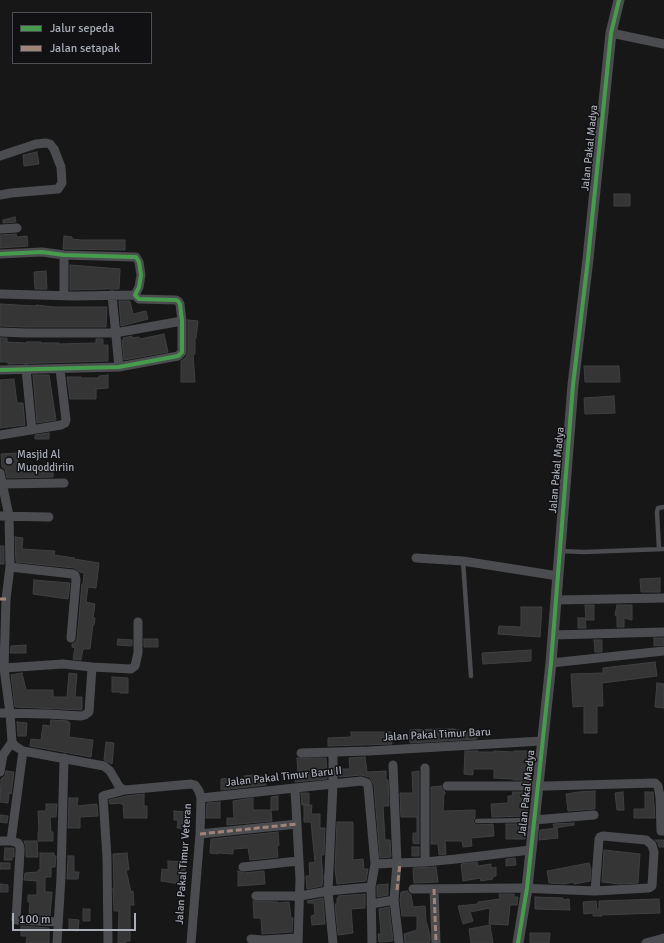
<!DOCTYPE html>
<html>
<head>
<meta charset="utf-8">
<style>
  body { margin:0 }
  #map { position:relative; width:664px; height:943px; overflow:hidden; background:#171717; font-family:Signika,sans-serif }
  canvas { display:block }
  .legend { position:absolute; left:12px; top:12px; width:140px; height:52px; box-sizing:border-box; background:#111113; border:1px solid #4d4f55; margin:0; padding:5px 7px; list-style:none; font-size:12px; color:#a8adb8 }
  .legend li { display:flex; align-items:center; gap:8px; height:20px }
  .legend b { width:20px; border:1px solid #4d4f55 }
  .scale { position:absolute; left:12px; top:913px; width:124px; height:18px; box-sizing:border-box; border:2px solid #a8adb8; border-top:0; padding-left:5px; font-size:12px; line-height:14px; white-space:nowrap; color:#a8adb8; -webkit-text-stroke:3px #111113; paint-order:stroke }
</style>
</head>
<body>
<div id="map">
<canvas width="664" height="943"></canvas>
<ul class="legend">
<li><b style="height:5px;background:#469c4c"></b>Jalur sepeda</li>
<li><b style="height:5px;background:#a18479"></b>Jalan setapak</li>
</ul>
<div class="scale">100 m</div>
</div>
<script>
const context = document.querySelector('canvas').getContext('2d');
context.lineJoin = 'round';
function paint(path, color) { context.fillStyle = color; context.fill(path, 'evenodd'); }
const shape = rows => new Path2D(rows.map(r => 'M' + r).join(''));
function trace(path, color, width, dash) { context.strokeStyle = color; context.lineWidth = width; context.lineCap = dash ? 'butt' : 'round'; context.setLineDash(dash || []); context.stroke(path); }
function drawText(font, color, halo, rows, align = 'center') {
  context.font = font + ' Signika,sans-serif'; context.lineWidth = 3; context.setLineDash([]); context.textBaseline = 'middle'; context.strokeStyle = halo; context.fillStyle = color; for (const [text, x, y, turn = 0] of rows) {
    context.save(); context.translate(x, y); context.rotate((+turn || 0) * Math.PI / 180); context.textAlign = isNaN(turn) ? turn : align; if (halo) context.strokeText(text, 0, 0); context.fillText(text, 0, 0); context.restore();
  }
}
const building = shape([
  [37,152,39,164,24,166,23,155,37,152],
  [614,194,630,194,630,206,614,206,614,194],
  [15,217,16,222,3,223,3,220,15,217],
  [16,234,17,237,27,236,28,246,0,248,0,235,16,234],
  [64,236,72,237,72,239,81,240,125,240,125,250,63,249,64,236],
  [70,265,120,269,119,289,108,289,107,288,107,289,70,290,70,265],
  [46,271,47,289,35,289,34,272,46,271],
  [119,301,130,301,133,314,146,311,148,319,121,326,119,301],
  [0,304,36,306,36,305,54,307,107,307,106,327,27,327,0,326,0,304],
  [188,320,198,321,196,338,195,338,195,354,193,354,195,382,181,382,181,361,186,357,188,352,188,320],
  [164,334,168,352,124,360,122,340,124,340,123,338,132,336,132,338,139,337,140,339,164,334],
  [0,338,7,338,7,342,26,343,26,342,41,342,41,343,59,343,59,344,96,343,96,339,103,339,103,345,108,345,108,361,8,364,8,362,0,362,0,338],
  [584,366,619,366,620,382,585,382,584,366],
  [33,375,49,375,56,420,37,423,33,375],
  [108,375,108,388,96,389,96,399,70,399,67,377,81,377,81,378,99,378,99,376,108,375],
  [14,379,17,403,23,403,25,425,0,428,0,380,14,379],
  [614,396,615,413,585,414,584,398,614,396],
  [49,433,49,439,35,439,35,435,49,433],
  [17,453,18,466,35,465,35,469,47,468,47,469,53,469,53,477,7,478,5,469,2,467,1,454,17,453],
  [15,537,23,538,22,549,55,551,54,555,75,558,74,559,99,563,96,588,88,587,86,602,95,604,93,618,95,618,94,625,93,625,92,632,90,649,83,649,81,660,73,659,75,648,72,647,72,644,76,642,77,639,82,584,83,584,84,573,80,572,79,571,74,568,16,562,15,537],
  [0,546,4,546,4,564,0,564,0,546],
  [660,578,660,592,641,592,640,579,660,578],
  [34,580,70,583,68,599,33,594,34,580],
  [585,605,594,605,594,620,586,620,585,605],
  [617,605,632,605,632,620,624,618,624,627,617,627,617,616,615,615,617,605],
  [521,607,542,607,540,637,498,634,499,626,521,627,521,607],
  [578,618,585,618,586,628,578,628,578,618],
  [654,638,664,638,664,645,654,646,654,638],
  [118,639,132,640,132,646,117,645,118,639],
  [144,639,158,639,158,647,144,647,144,639],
  [594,640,602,640,602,652,595,652,594,640],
  [26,645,26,653,10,653,11,646,26,645],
  [531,650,531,661,483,664,482,653,531,650],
  [655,662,657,676,602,683,603,706,597,706,597,733,584,733,584,706,573,707,571,674,603,673,603,668,655,662],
  [22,673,26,690,53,690,53,697,67,697,69,673,77,674,75,697,82,697,82,710,15,707,11,675,22,673],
  [112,677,128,678,128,693,120,693,120,692,112,692,112,677],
  [657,683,664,684,664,708,655,707,657,683],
  [51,720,68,721,68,722,70,723,69,737,93,740,91,757,30,746,31,739,41,740,43,725,50,726,51,720],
  [17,722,27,723,26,736,18,736,17,722],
  [439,729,455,729,455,730,477,731,477,739,410,743,410,730,439,729],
  [351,732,391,732,392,744,328,746,328,738,351,737,351,732],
  [106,742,114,743,112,764,104,760,106,742],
  [465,751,478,751,478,752,494,752,494,751,514,752,514,751,529,751,529,775,527,775,527,780,513,780,513,779,494,778,494,769,473,769,473,775,464,774,465,751],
  [365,757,367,772,386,771,386,780,388,780,389,806,383,806,385,840,390,840,391,857,380,858,374,785,371,779,369,777,361,775,339,777,339,769,350,769,349,758,365,757],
  [297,758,326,758,327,779,295,782,295,774,298,773,297,758],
  [6,771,14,772,11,794,9,793,8,803,0,802,1,779,2,779,2,778,5,776,6,771],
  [412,772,419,771,419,844,413,843,413,833,417,833,417,817,401,817,400,793,413,793,412,772],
  [254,775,254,776,266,776,266,785,221,790,221,779,229,778,229,781,245,780,244,776,254,775],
  [441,786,442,789,445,792,445,794,444,794,443,811,475,810,475,818,473,821,474,823,477,825,493,824,494,836,471,838,472,846,463,847,462,841,445,841,446,854,439,855,438,844,431,844,431,787,441,786],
  [595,791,595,809,568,811,566,794,578,792,595,791],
  [513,792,527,792,528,816,492,817,491,804,508,803,508,796,512,796,513,792],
  [623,792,624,810,617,810,615,793,623,792],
  [645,792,653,792,655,818,634,818,634,809,645,809,645,792],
  [301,793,309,793,309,805,304,805,312,805,311,814,320,814,320,828,325,828,324,855,321,855,323,877,322,886,307,889,306,876,310,876,309,863,315,862,311,822,304,822,304,805,302,805,301,793],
  [144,794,144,806,147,806,147,818,124,818,123,804,121,804,121,803,110,804,109,800,126,796,144,794],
  [278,796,278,810,271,810,271,797,278,796],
  [69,798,78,798,77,806,97,804,98,816,80,817,80,828,68,828,69,798],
  [253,798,253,810,271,810,272,821,227,825,227,818,234,818,233,801,253,798],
  [220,802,220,818,206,818,207,803,220,802],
  [46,804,57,804,56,817,50,817,51,832,53,832,53,841,38,841,38,832,39,832,38,811,46,811,46,804],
  [174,811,188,812,188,828,177,828,178,820,174,820,174,811],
  [0,815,8,816,7,823,0,822,0,815],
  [337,822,353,822,353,860,363,859,364,869,368,869,366,881,337,884,335,869,337,822],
  [574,823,574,825,554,828,553,824,574,823],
  [506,824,527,824,525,839,506,839,506,824],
  [557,828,558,838,539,840,540,830,557,828],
  [278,832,279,845,277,846,278,857,250,860,248,848,233,849,233,854,218,853,218,854,210,853,211,839,278,832],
  [655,840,664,840,664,847,659,847,658,843,655,840],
  [24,841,37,841,38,857,26,857,26,847,24,841],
  [412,847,419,847,419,856,412,856,412,847],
  [5,848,14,848,14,857,12,857,12,860,4,860,5,848],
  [604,850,640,854,638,883,619,884,602,882,604,850],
  [40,853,54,853,54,856,56,856,55,867,51,867,51,877,45,877,45,892,52,892,50,916,29,914,30,902,28,902,28,895,37,895,37,881,24,880,25,873,38,872,38,870,40,870,40,853],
  [127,853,129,870,126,870,131,892,133,891,134,905,130,905,130,941,125,941,126,943,118,943,119,911,114,911,113,888,114,888,113,854,127,853],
  [68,856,74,856,74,872,79,872,78,879,67,879,68,856],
  [515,858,516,865,506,866,506,859,515,858],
  [168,861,186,862,185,871,182,870,180,884,161,881,162,869,168,870,168,861],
  [477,862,478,866,491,864,491,868,496,867,496,876,492,877,493,879,481,881,480,878,463,881,461,864,477,862],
  [0,863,10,863,10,869,0,869,0,863],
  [589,863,591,870,590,881,574,884,573,882,565,884,549,883,547,871,589,863],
  [436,867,438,882,414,883,413,868,436,867],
  [238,871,244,873,264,871,265,884,238,886,238,871],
  [0,884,8,885,8,892,0,892,0,884],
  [388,884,388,895,377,897,377,885,388,884],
  [407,891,411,895,413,907,425,906,426,921,430,935,430,942,425,943,405,943,404,934,417,930,417,916,402,916,400,900,401,892,407,891],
  [365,894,365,908,351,909,353,933,338,935,335,904,337,904,337,898,339,898,338,896,365,894],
  [499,894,514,894,514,897,518,897,517,905,510,905,508,925,489,924,490,908,470,912,473,921,463,924,458,906,478,904,478,902,500,899,499,894],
  [535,897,563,898,563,900,569,899,570,910,535,909,535,897],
  [323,898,325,924,312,925,311,916,315,915,314,903,308,903,307,901,323,898],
  [659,899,660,913,601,915,602,916,593,916,593,913,584,914,583,902,596,901,597,910,599,909,599,901,659,899],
  [253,901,278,902,278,903,289,902,291,918,293,918,292,932,262,934,261,918,254,918,253,901],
  [389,907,393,941,379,942,378,934,381,934,379,909,389,907],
  [83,909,90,909,90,921,83,921,83,909],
  [69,919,79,920,78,931,69,930,69,919],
  [490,925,493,943,471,943,469,929,490,925],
  [21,926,49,928,49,943,26,943,27,936,21,936,21,926],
  [530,933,550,933,549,943,530,943,530,933]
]);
paint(building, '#353536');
trace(building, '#3f4043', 1);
trace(shape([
  [659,549,657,512,658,508,664,507],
  [560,551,584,552,664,549],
  [463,561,471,676],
  [477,821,533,820]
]), '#4b4c50', 4.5);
trace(shape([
  [611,33,664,44],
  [0,156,36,144,46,143,50,144,54,149,61,167,62,183,58,189,11,193,0,195],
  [0,229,17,228],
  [0,254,42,252,64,255,133,257,136,257,139,262,141,275,139,287,135,295,139,299,176,300,178,301,180,304,182,321,182,352,178,356,119,367,0,370],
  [0,294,75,296,135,295],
  [64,295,64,255],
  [112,295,119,367],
  [0,332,27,333,115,333,182,321],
  [26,369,32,430],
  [0,435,61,425,65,423,66,420,60,369],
  [0,473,9,516,10,567,6,599,4,668,10,713,12,742],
  [2,484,64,483],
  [0,516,49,517],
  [416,558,463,561,558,576],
  [10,567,73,574,75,575,76,580,71,638],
  [556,600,664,598],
  [553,635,664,632],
  [551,663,664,651],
  [4,668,63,664,92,667,131,669,135,666,138,653,138,622],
  [0,713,48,714,81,716,85,715,89,712,92,667],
  [12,742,15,746,23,751,104,766,110,771,120,788,125,790],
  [23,751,11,841,18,843,20,847,20,852,16,920,58,922],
  [301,753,369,751,542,741],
  [333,753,333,784,328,891,333,943],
  [393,765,397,863,394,900],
  [425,768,425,862],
  [0,772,3,755,12,742],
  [447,786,546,786,655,783,658,786,660,797,664,797],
  [295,789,300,879,298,943],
  [660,797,661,830,661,831,664,831],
  [201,798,361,781,367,783,368,786,375,864,371,887,372,943],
  [534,820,594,815],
  [200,834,297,824],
  [0,841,11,841],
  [375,864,397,863,425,862,456,859,530,850],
  [243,867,298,861],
  [413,889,519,888,595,891,649,888,652,886,654,852,652,845,646,840,603,836,600,837,599,839,595,891],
  [434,889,436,943],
  [256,896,300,896,328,891,371,887],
  [371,904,394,900,399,943],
  [251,939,263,940,298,938],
  [57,943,61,877,64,758],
  [108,943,107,858,103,796,106,795,125,790,191,784,195,785,199,791,201,798,200,834,191,943],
  [646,943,664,938]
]), '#4b4c50', 9);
trace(shape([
  [518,943,527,888,551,663,573,385,588,259,611,33,619,0]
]), '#4b4c50', 11);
trace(shape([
  [0,599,6,599],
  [200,834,297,824],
  [434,889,436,943],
  [397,890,400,863]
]), '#a18479', 3, [6, 3]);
trace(shape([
  [0,254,42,252,64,255,133,257,136,257,139,262,141,275,139,287,135,295,139,299,176,300,178,301,180,304,182,321,182,352,178,356,119,367,0,370],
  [518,943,527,888,551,663,573,385,588,259,611,33,619,0]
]), '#469c4c', 4);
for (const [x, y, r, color] of [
  [9,461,4,"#757880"]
]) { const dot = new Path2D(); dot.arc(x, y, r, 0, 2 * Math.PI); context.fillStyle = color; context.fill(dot); trace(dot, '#111113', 1.5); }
drawText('11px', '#a8adb8', '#111113', [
  ["Jalan Pakal Madya",590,148,-84],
  ["Jalan Pakal Madya",557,470,-85],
  ["Jalan Pakal Timur Baru",437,735,-3],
  ["Jalan Pakal Timur Baru II",284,777,-6],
  ["Jalan Pakal Madya",527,793,-84],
  ["Jalan Pakal Timur Veteran",184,864,-86]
]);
drawText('11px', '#a8adb8', '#111113', [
  ["Masjid Al",17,455],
  ["Muqoddiriin",17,468]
], 'left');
</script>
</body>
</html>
